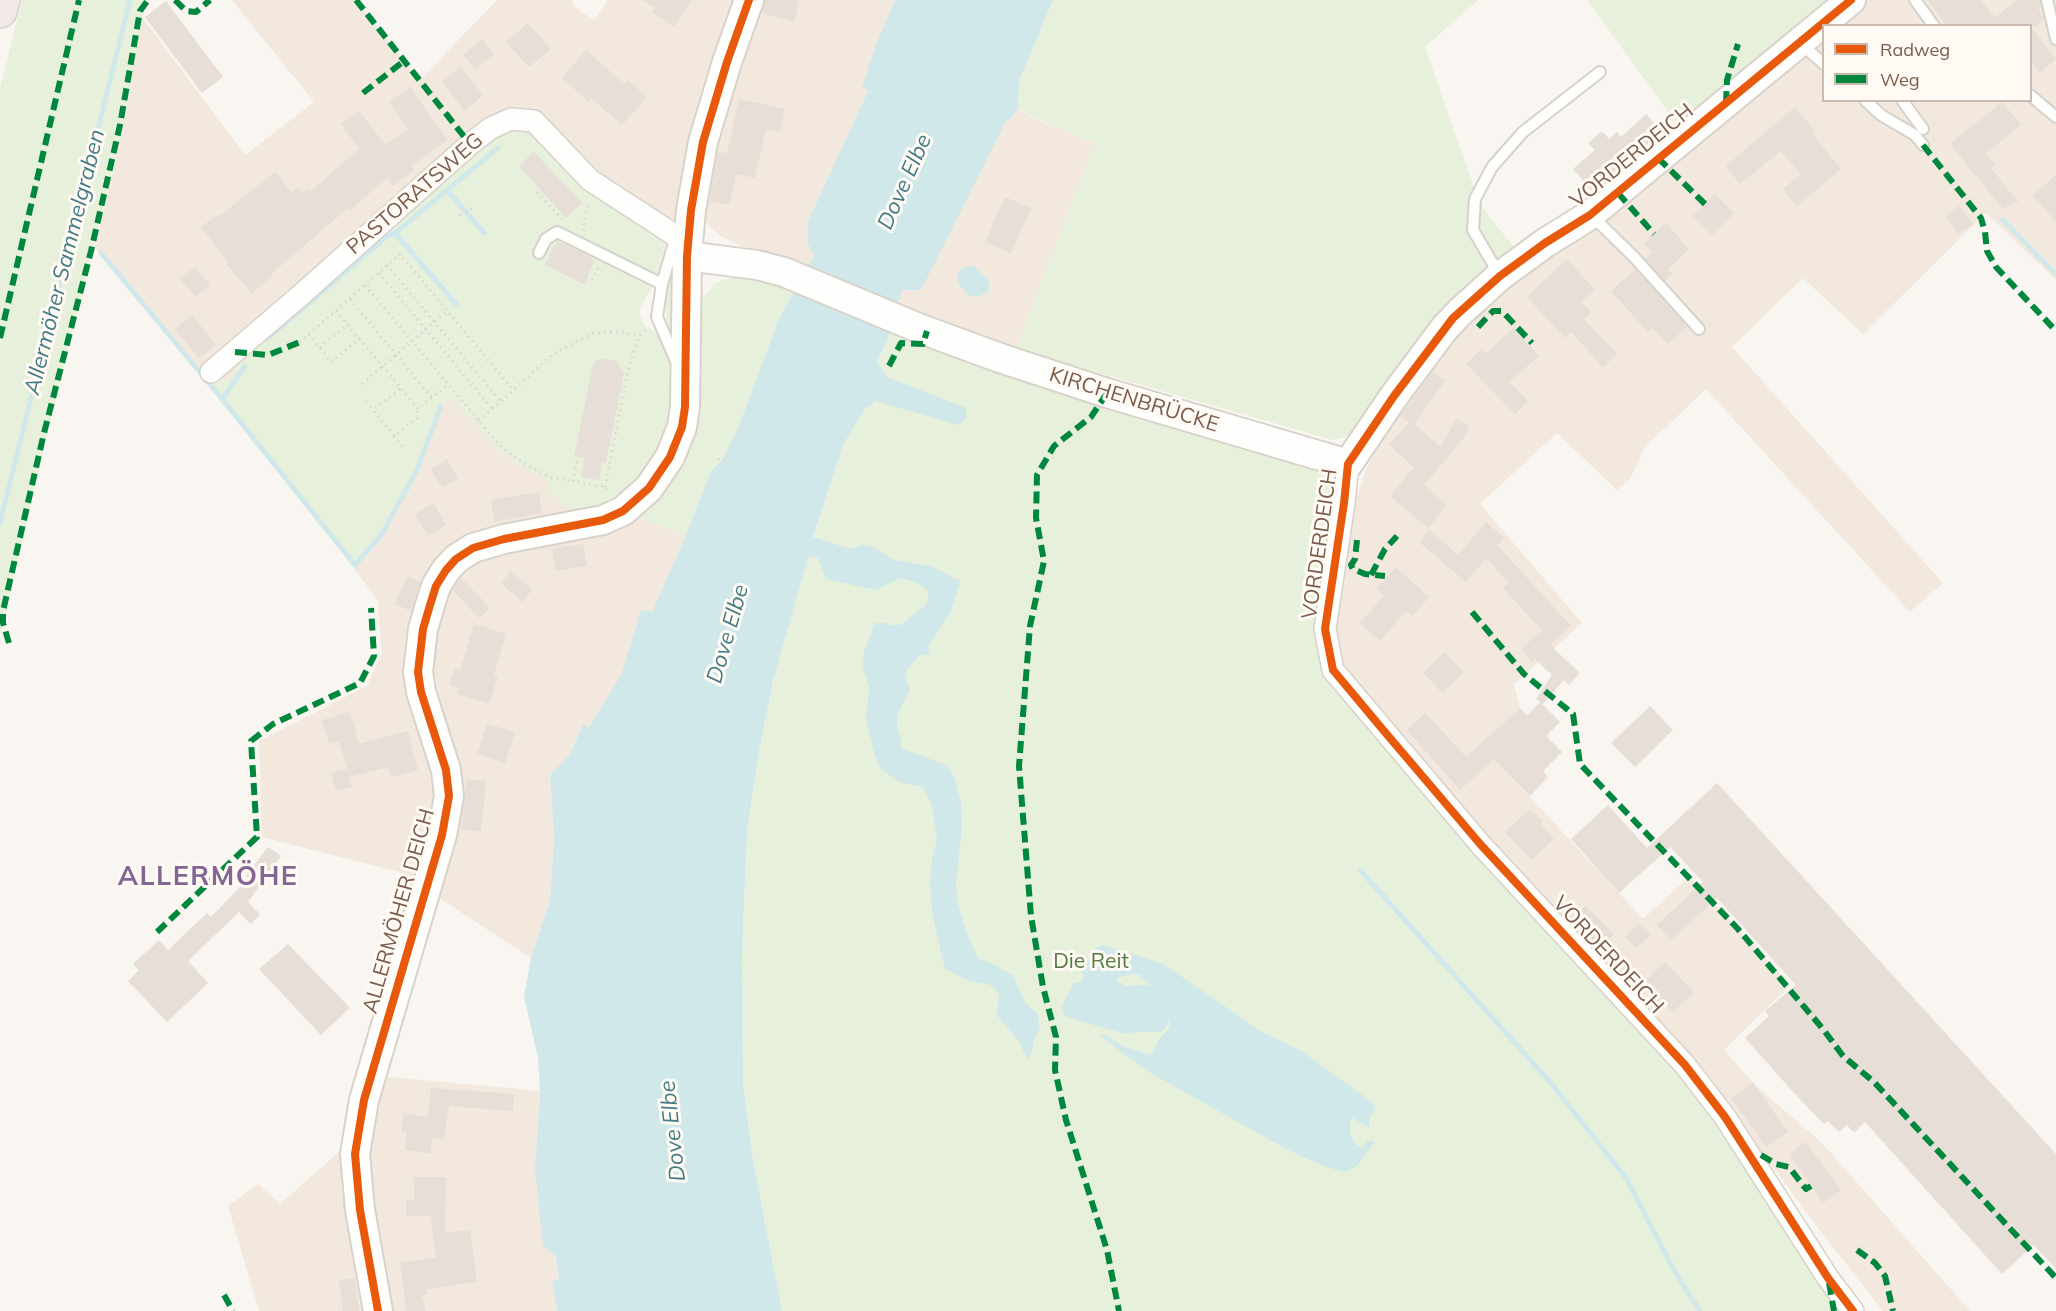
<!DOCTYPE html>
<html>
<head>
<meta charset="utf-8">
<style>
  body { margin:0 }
  #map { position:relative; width:2056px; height:1311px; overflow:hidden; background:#f9f5f0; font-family:Mulish,sans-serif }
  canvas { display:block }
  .legend { position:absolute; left:1822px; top:24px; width:210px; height:78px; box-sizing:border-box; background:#fffaf3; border:2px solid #cabbb1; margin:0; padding:8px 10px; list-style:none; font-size:18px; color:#7a5c4d }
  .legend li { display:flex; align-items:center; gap:12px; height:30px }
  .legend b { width:30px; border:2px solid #cabbb1 }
</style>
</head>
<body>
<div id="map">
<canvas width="2056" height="1311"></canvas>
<ul class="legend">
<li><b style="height:8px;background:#e8590c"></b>Radweg</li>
<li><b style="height:8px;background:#00873e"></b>Weg</li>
</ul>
</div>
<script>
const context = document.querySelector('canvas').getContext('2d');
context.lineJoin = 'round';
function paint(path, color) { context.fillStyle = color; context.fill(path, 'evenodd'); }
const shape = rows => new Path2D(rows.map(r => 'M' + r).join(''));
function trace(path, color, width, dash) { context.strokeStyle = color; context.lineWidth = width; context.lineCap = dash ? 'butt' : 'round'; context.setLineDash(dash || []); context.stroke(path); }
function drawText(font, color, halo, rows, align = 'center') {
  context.font = font + ' Mulish,sans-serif'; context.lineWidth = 6; context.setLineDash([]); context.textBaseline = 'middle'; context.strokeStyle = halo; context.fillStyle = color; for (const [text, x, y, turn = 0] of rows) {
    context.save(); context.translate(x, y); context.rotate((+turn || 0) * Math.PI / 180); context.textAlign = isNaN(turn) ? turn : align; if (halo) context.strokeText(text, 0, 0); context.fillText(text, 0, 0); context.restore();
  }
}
paint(shape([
  [232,0,356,0,420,80,497,0,571,0,576,8,594,20,608,0,895,0,876,44,862,86,868,91,808,221,807,243,814,255,808,268,790,260,743,247,719,235,703,220,667,240,611,204,236,368,230,377,223,381,204,378,95,248,122,131,142,17,245,155,314,102],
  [1843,0,2056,0,2056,280,1986,213,1863,334,1803,278,1732,347,1943,583,1910,612,1706,389,1645,447,1630,479,1617,490,1557,433,1480,504,1582,623,1514,684,1520,708,1481,744,1643,919,1689,877,1790,985,1724,1050,1756,1086,1822,1143,1970,1311,1883,1311,1821,1232,1697,1064,1335,669,1334,564,1367,467,1453,318],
  [1824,26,2030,26,2030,100,1824,100],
  [1018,108,1028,116,1095,143,1016,349,898,303,902,290,909,291,1005,123,1013,116],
  [453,398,498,450,521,466,601,504,617,496,633,516,686,535,652,612,641,610,621,675,589,729,583,724,570,754,550,775,554,839,550,900,531,958,399,872,262,837,259,741,367,686,382,654,378,601,354,568,382,534,417,470,441,406],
  [379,1076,540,1091,535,1168,559,1280,552,1281,557,1311,259,1311,228,1206,258,1184,280,1204,370,1125]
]), '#f2e8de');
paint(shape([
  [22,0,146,0,122,131,46,438,0,637,0,89],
  [1053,0,1478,0,1425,47,1480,205,1518,252,1357,434,1333,440,1016,349,1095,143,1028,115,1018,108,1019,81],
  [1587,0,1843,0,1689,140],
  [532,129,667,240,655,281,639,311,644,325,659,335,675,377,672,414,663,445,650,469,630,488,601,504,575,510,546,491,549,481,521,466,498,450,452,398,441,406,417,470,382,534,354,568,204,378,211,372,218,380,223,381,230,377,236,368,235,356,501,130],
  [675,258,672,340,666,322,666,288],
  [745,277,765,279,794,291,779,319,738,428,722,460,711,471,686,535,633,516,652,498,698,312,704,296,715,283,730,278],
  [891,331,991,371,1315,463,1328,479,1335,497,1326,672,1679,1072,1719,1122,1845,1311,782,1311,753,1160,743,1083,742,954,747,831,759,751,774,677,813,538,843,445,865,409,876,400,965,408,887,377,877,362]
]), '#e7f0db');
paint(shape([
  [895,0,1053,0,1019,81,1018,108,1013,116,1005,123,921,290,902,290,891,331,877,362,887,377,966,408,966,419,958,425,876,401,865,409,843,445,813,537,851,549,863,545,875,548,894,560,931,566,960,581,951,611,928,646,930,654,919,655,907,670,905,679,910,689,897,716,897,728,902,741,901,748,946,765,955,778,961,804,962,828,956,884,958,904,966,932,978,958,995,965,1013,976,1026,1004,1037,1013,1040,1028,1034,1040,1031,1054,1027,1059,1020,1043,997,1015,999,994,991,985,969,981,945,969,933,917,930,886,931,865,937,839,932,806,923,787,899,782,880,768,875,755,866,719,869,688,863,666,864,652,875,623,886,623,893,626,902,624,927,604,929,592,918,583,900,578,876,590,826,579,818,558,808,557,774,677,759,751,747,831,742,954,743,1083,753,1160,782,1311,557,1311,552,1281,559,1279,555,1256,543,1246,535,1168,540,1091,538,1058,524,997,531,958,550,900,554,839,550,775,570,754,583,724,589,728,621,675,641,610,652,612,686,535,711,471,722,460,738,428,779,319,814,255,807,243,808,221,868,91,862,87,876,44],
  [974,266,989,281,989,291,978,297,969,296,958,284,958,273,963,267],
  [1103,945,1163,964,1262,1032,1303,1052,1373,1103,1375,1111,1370,1117,1369,1128,1353,1118,1350,1121,1350,1133,1355,1144,1362,1148,1367,1141,1375,1141,1357,1166,1344,1172,1321,1165,1288,1150,1147,1071,1099,1035,1108,1036,1124,1047,1151,1055,1160,1038,1169,1029,1170,1018,1165,1029,1161,1032,1136,1032,1125,1034,1067,1017,1063,1012,1062,1005,1074,983,1082,982,1084,975,1080,972,1097,947],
  [1131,974,1140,975,1150,985,1127,986,1117,982,1118,978]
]), '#d0e8ea');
trace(shape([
  [447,190,484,233],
  [2003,220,2056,274],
  [395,233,456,304],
  [101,253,222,399],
  [268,338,386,237,395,233,498,148],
  [245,366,222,399,355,565,382,534,417,470,441,406],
  [0,523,130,0],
  [1360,870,1551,1083,1626,1178,1675,1272,1700,1311]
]), '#d0e8ea', 5);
paint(shape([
  [643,0,692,0,674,27,652,12,655,8],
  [765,0,798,0,797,3,799,4,794,22,762,13],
  [1927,0,1981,0,1995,18,2017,0,2040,0,2041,6,2038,8,2044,19,2036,26,1947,26],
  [166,1,223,77,202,93,145,17],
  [528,23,551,49,529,67,506,42],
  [2031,27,2056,59,2039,73,2031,62],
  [482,39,494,54,475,69,463,55],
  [586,50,624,84,628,80,647,97,622,125,591,98,588,101,562,78],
  [460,67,483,95,465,111,442,82],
  [410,87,447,140,411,166,414,170,393,186,387,178,350,210,348,208,272,273,273,275,252,293,226,264,228,263,201,227,217,215,218,217,275,172,292,193,298,188,303,193,308,189,310,192,359,149,341,124,359,111,385,145,408,129,389,102],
  [739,99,785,109,780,132,766,129,755,178,736,174,729,205,709,201,718,152,727,153],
  [2002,102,2021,125,1986,153,1995,164,1991,168,2018,202,2003,209,1950,144],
  [1795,107,1815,131,1812,134,1841,169,1797,206,1783,189,1801,174,1781,151,1740,184,1726,166],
  [1646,114,1662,132,1592,191,1573,169,1595,150,1588,143,1602,131,1609,139,1617,132,1621,137],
  [534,152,582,203,566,218,519,166],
  [2056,175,2056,222,2033,195],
  [1715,194,1734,213,1712,235,1693,216],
  [1005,197,1031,208,1011,254,985,242],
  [1959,206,1973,224,1959,234,1945,217],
  [1666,223,1689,249,1668,269,1672,274,1665,280,1646,259,1653,253,1644,243],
  [557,241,591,257,590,259,594,261,585,285,545,265],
  [1567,259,1595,290,1581,302,1591,312,1584,319,1617,354,1603,367,1571,332,1565,338,1527,297],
  [195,267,210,285,196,297,180,279],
  [1635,269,1687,327,1668,344,1653,328,1648,332,1611,291],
  [192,315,216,345,199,358,175,329],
  [1514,328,1539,356,1509,382,1528,401,1515,414,1466,364,1481,350,1486,353],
  [602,359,616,361,624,373,606,463,602,462,599,480,581,477,585,458,574,456,593,366,596,361],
  [1433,372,1445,381,1414,424,1441,447,1456,419,1470,426,1462,440,1424,485,1447,505,1428,528,1390,496,1414,467,1389,445,1409,422,1400,416],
  [447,459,458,479,442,488,431,469],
  [539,492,542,513,495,522,491,500],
  [434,503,446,525,428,536,415,514],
  [1486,522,1504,538,1497,545,1571,626,1550,645,1580,673,1569,685,1564,680,1543,704,1536,699,1552,675,1535,659,1532,662,1521,649,1542,630,1503,588,1509,583,1486,558,1466,582,1419,542,1429,530,1458,555],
  [583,544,587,566,556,571,552,549],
  [1396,567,1429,597,1412,616,1406,611,1380,641,1360,623,1384,596,1377,589],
  [511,571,532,590,522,602,501,583],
  [407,576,420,582,411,611,395,604],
  [461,578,490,608,479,618,453,590],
  [474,624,506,634,494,674,498,676,489,704,457,694,459,688,449,685,455,668,460,670],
  [1445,652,1464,673,1442,693,1423,672],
  [1540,702,1560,722,1546,736,1562,752,1543,771,1548,777,1530,796,1494,759,1460,790,1407,730,1425,713,1466,757,1520,708,1527,716],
  [1650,706,1673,730,1635,767,1611,743],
  [350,712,359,744,408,731,418,770,391,777,388,767,349,777,352,787,336,791,331,773,347,769,339,741,329,744,322,720],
  [487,724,515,732,505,763,477,754],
  [466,779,486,781,481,831,461,830],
  [1717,783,2056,1154,2056,1269,2034,1245,2002,1274,1865,1122,1854,1133,1847,1125,1839,1132,1828,1121,1824,1124,1795,1094,1745,1038,1769,1016,1765,1011,1796,985,1717,898,1671,940,1657,925,1703,882,1670,847,1619,893,1571,839,1608,805,1647,848],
  [1530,809,1543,821,1540,824,1554,839,1532,860,1505,832],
  [268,847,281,856,248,902,260,914,251,924,239,912,188,961,208,983,167,1022,128,981,139,970,133,964,159,940,168,950,207,913,211,917,249,878,246,876],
  [1585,906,1614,934,1599,949,1570,921],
  [1639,924,1651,935,1636,948,1625,937],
  [288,944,350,1008,321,1035,259,969],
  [1665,962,1694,992,1673,1012,1644,982],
  [1753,1083,1788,1132,1766,1147,1731,1098],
  [431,1088,514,1094,513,1111,449,1106,444,1139,432,1138,430,1154,405,1150,407,1133,401,1132,404,1113,428,1117],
  [1805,1142,1841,1190,1823,1203,1790,1154],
  [414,1177,446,1177,445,1233,470,1230,477,1282,427,1289,427,1294,422,1295,426,1311,406,1311,400,1262,436,1258,431,1216,406,1216,406,1200,414,1200],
  [355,1278,359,1311,343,1311,339,1280]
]), '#e6ded7');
const lane = shape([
  [1915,0,1934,26],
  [2047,0,2056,39],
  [1800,43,1824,64],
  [2030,95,2056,117],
  [1865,100,1881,115,1915,135,1923,145],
  [1902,100,1923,129],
  [1591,215,1634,257,1699,329],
  [676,236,662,284,657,317,676,361],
  [539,253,546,239,557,232,662,284],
  [1500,276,1473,230,1475,199,1492,167,1523,132,1600,72]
]);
const street = shape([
  [211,372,302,294,470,144,491,128,511,119,534,121,590,180,676,236,689,238],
  [1348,464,1344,503,1325,629,1333,670,1481,845,1685,1065,1725,1117,1828,1278,1853,1311]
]);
const secondary = shape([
  [687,256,757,265,784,272,921,329,1000,358,1107,393,1348,464,1394,396,1444,329,1460,312,1500,276,1545,243,1590,215,1851,0],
  [378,1311,360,1210,355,1154,364,1100,442,835,449,796,446,770,421,692,418,672,423,629,430,605,436,586,446,570,456,559,473,548,504,539,603,520,623,511,649,488,670,457,682,427,685,407,687,256,691,210,703,142,727,62,749,0]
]);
const highway = shape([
  [0,11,3,0]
]);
trace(lane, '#d7d1cb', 14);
trace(street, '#d7d1cb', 24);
trace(secondary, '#d9d2cb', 32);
trace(highway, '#dad1cc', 36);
trace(shape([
  [537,192,562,219],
  [460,215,473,208],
  [583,231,588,202],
  [387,265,500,401],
  [379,273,492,409],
  [592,280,598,268],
  [365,285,501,447,525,464,552,478,573,481],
  [350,299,432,398],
  [336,311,418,409,448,384],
  [309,334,331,362,360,338],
  [300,342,400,254,513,390],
  [320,348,348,324],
  [362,384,446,312],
  [400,389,373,410,394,436,417,418,418,409],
  [366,401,373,410],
  [479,421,553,354,593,333,621,332,640,336],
  [394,436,404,448],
  [718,459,729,463],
  [577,462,573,481,605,487,609,493],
  [605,487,629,365,640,336,647,327],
  [1653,1005,1660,999]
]), '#dcd5d0', 3, [1.5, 4.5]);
trace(lane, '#fefefd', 10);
trace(street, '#fefefd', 21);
trace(secondary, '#fefefd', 28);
trace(highway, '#f2eae7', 33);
trace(shape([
  [175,0,186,11,196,12,210,0],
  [356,0,470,144],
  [363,93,404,61],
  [1726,103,1727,80,1738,44],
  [1923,145,1981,218,1985,232,1987,251,1996,267,2056,331],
  [1658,158,1705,204],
  [1618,193,1654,234],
  [1478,327,1493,311,1502,311,1532,343],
  [0,338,79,0],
  [235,352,268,355,300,342],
  [889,366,901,343,923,344,927,331],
  [1107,393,1091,417,1054,446,1037,475,1036,518,1044,561,1030,626,1019,766,1031,916,1043,987,1056,1037,1055,1070,1066,1120,1107,1250,1119,1311],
  [1357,540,1355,559,1351,565,1353,569,1365,574,1385,576],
  [1371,575,1385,549,1397,536],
  [1472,612,1524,674,1573,714,1580,764,1738,929,1823,1029,1843,1056,1874,1082,2056,1278],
  [9,643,3,623,3,611,44,433,91,251,120,125,140,11,148,0],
  [157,932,257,837,251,741,273,724,360,683,374,656,371,608],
  [1761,1155,1776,1164,1789,1167,1806,1189,1811,1186],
  [1857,1250,1875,1263,1885,1276,1893,1311],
  [1829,1283,1834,1311],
  [224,1295,233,1311]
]), '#00873e', 6, [12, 6]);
trace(shape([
  [1851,0,1590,215,1545,243,1500,276,1453,318,1394,396,1348,464,1344,503,1325,629,1333,670,1384,731,1481,845,1685,1065,1725,1117,1828,1278,1853,1311],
  [378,1311,360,1210,355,1154,364,1100,442,835,449,796,446,770,421,692,418,672,423,629,430,605,436,586,446,570,456,559,473,548,504,539,603,520,623,511,649,488,670,457,682,427,685,407,687,256,691,210,703,142,727,62,749,0]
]), '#e8590c', 8);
drawText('21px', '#7a5c4d', '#fffaf3', [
  ["VORDERDEICH",1632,156,-39],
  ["PASTORATSWEG",415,194,-41],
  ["KIRCHENBRÜCKE",1134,400,17],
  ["VORDERDEICH",1320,544,-82],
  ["ALLERMÖHER DEICH",399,911,-74],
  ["VORDERDEICH",1608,955,47]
]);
drawText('21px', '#537a41', '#fffaf3', [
  ["Die Reit",1091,962]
]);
drawText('italic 22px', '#437c86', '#fffaf3', [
  ["Dove Elbe",905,182,-66],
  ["Allermöher Sammelgraben",65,262,-76],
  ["Dove Elbe",728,634,-74],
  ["Dove Elbe",673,1131,-96]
]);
context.letterSpacing = '1.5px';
drawText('bold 27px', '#846695', '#fffaf3', [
  ["ALLERMÖHE",208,877]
]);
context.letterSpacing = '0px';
</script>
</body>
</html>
